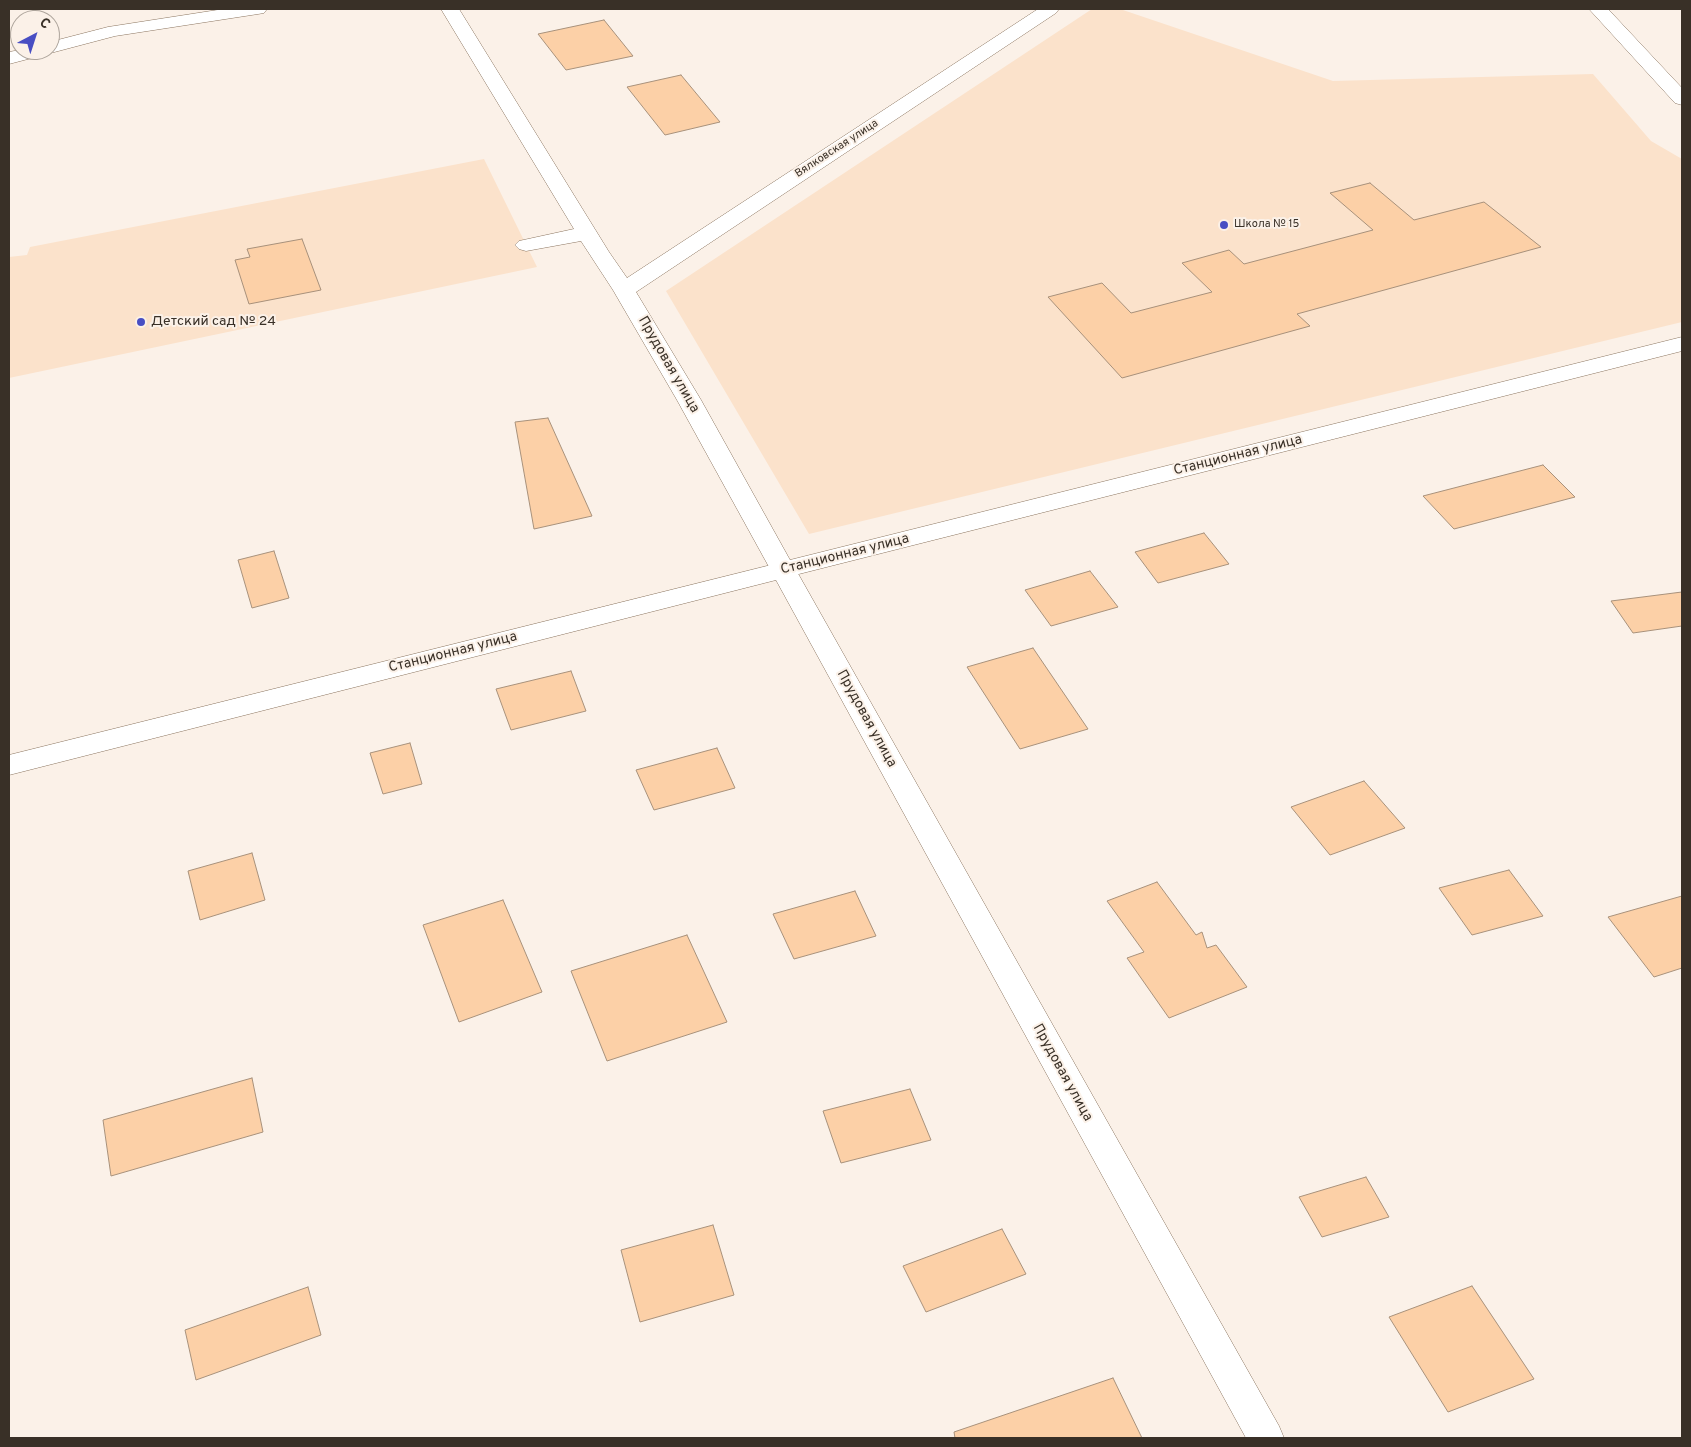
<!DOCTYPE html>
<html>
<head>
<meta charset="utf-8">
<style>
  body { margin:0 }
  #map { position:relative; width:1691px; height:1447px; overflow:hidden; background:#fbf1e8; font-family:Overpass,sans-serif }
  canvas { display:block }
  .frame { position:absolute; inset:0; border:10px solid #393027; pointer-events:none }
  .north { position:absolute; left:10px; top:10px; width:50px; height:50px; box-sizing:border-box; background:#fbf1e8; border:1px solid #ada49b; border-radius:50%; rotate:40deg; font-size:14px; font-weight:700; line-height:20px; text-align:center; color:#393027 }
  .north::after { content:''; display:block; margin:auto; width:18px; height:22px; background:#484ec3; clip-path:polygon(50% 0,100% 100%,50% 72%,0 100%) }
</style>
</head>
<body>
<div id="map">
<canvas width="1691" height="1447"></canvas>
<div class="frame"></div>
<div class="north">С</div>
</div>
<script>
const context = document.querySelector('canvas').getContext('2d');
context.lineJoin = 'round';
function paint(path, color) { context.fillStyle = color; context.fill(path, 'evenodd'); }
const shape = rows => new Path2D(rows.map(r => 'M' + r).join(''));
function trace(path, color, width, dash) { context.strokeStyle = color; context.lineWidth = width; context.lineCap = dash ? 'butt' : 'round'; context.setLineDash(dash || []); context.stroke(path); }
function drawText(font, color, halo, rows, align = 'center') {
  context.font = font + ' Overpass,sans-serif'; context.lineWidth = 4; context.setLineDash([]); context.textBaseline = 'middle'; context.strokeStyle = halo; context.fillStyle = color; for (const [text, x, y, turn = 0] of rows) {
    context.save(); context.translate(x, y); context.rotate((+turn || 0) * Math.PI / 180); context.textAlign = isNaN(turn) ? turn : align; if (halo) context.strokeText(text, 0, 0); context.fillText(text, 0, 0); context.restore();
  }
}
paint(shape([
  [1092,9,1120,9,1333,81,1593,74,1651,141,1682,159,1682,322,809,534,666,291],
  [484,159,537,267,9,378,9,257,27,255,30,247]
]), '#fbe2cb');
const building = shape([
  [604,20,633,56,566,70,538,34,604,20],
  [681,75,720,122,665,135,627,87,681,75],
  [1370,183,1414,220,1484,202,1541,247,1297,314,1310,326,1122,378,1048,297,1102,283,1131,313,1212,292,1182,263,1229,250,1244,264,1373,230,1330,193,1370,183],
  [302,239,321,290,249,304,235,260,250,257,247,249,302,239],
  [548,418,592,516,534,529,515,422,548,418],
  [1543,465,1575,497,1454,529,1423,496,1543,465],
  [1204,533,1229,564,1158,583,1135,552,1204,533],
  [274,551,289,598,252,608,238,560,274,551],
  [1090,571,1118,607,1051,626,1025,590,1090,571],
  [1682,592,1682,626,1633,633,1611,601,1682,592],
  [1033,648,1088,729,1020,749,967,667,1033,648],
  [571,671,586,711,511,730,496,689,571,671],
  [410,743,422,784,383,794,370,753,410,743],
  [717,748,735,788,654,810,636,770,717,748],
  [1364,781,1405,828,1330,855,1291,807,1364,781],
  [252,853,265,900,200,920,188,871,252,853],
  [1509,870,1543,916,1472,935,1439,888,1509,870],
  [1157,882,1196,935,1202,932,1207,948,1216,945,1247,987,1169,1018,1127,958,1144,952,1107,901,1157,882],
  [855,891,876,936,794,959,773,914,855,891],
  [1682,896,1682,968,1654,977,1608,917,1682,896],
  [503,900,542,992,459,1022,423,925,503,900],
  [687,935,727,1022,607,1061,571,971,687,935],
  [252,1078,263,1132,111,1176,103,1120,252,1078],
  [910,1089,931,1140,841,1163,823,1111,910,1089],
  [1366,1177,1389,1217,1322,1237,1299,1197,1366,1177],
  [713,1225,734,1295,640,1322,621,1250,713,1225],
  [1002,1229,1026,1274,926,1312,903,1266,1002,1229],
  [1472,1286,1534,1379,1448,1412,1389,1317,1472,1286],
  [308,1287,321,1335,196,1380,185,1330,308,1287],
  [1113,1378,1142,1438,955,1438,954,1432,1113,1378]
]);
paint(building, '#fcd0a7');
trace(building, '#a8917b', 1);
const minor = shape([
  [224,9,267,9,264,13,258,14,115,36,9,64,9,52,20,50,50,50,50,42,108,27,224,9],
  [441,9,459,9,609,252,627,278,1038,9,1059,9,1056,13,636,292,701,400,790,560,1682,337,1682,351,783,578,774,576,677,400,613,290,581,241,526,251,519,249,515,245,519,241,574,229,441,9],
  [1589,9,1608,9,1682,88,1682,105,1675,103,1589,9]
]);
const major = shape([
  [783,562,792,564,796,570,1279,1426,1284,1438,1246,1438,776,580,9,775,9,755,783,562]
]);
trace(minor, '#8b7560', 1);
trace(major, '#8b7560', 1);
paint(minor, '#fff');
paint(major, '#fff');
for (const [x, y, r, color] of [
  [1224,225,5,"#484ec3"],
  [141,322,5,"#484ec3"]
]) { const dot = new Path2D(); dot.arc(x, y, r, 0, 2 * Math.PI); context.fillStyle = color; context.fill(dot); trace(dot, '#fbf1e8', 2); }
drawText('11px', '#393027', '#fbf1e8', [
  ["Вялковская улица",837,149,-33]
]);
drawText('11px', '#393027', '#fbf1e8', [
  ["Школа № 15",1234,225]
], 'left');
drawText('14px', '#393027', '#fbf1e8', [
  ["Детский сад № 24",151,322]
], 'left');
drawText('14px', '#393027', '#fbf1e8', [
  ["Прудовая улица",668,365,60],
  ["Станционная улица",1238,456,-14],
  ["Станционная улица",845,555,-14],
  ["Станционная улица",453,653,-14],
  ["Прудовая улица",866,719,61],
  ["Прудовая улица",1062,1073,61]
]);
</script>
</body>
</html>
